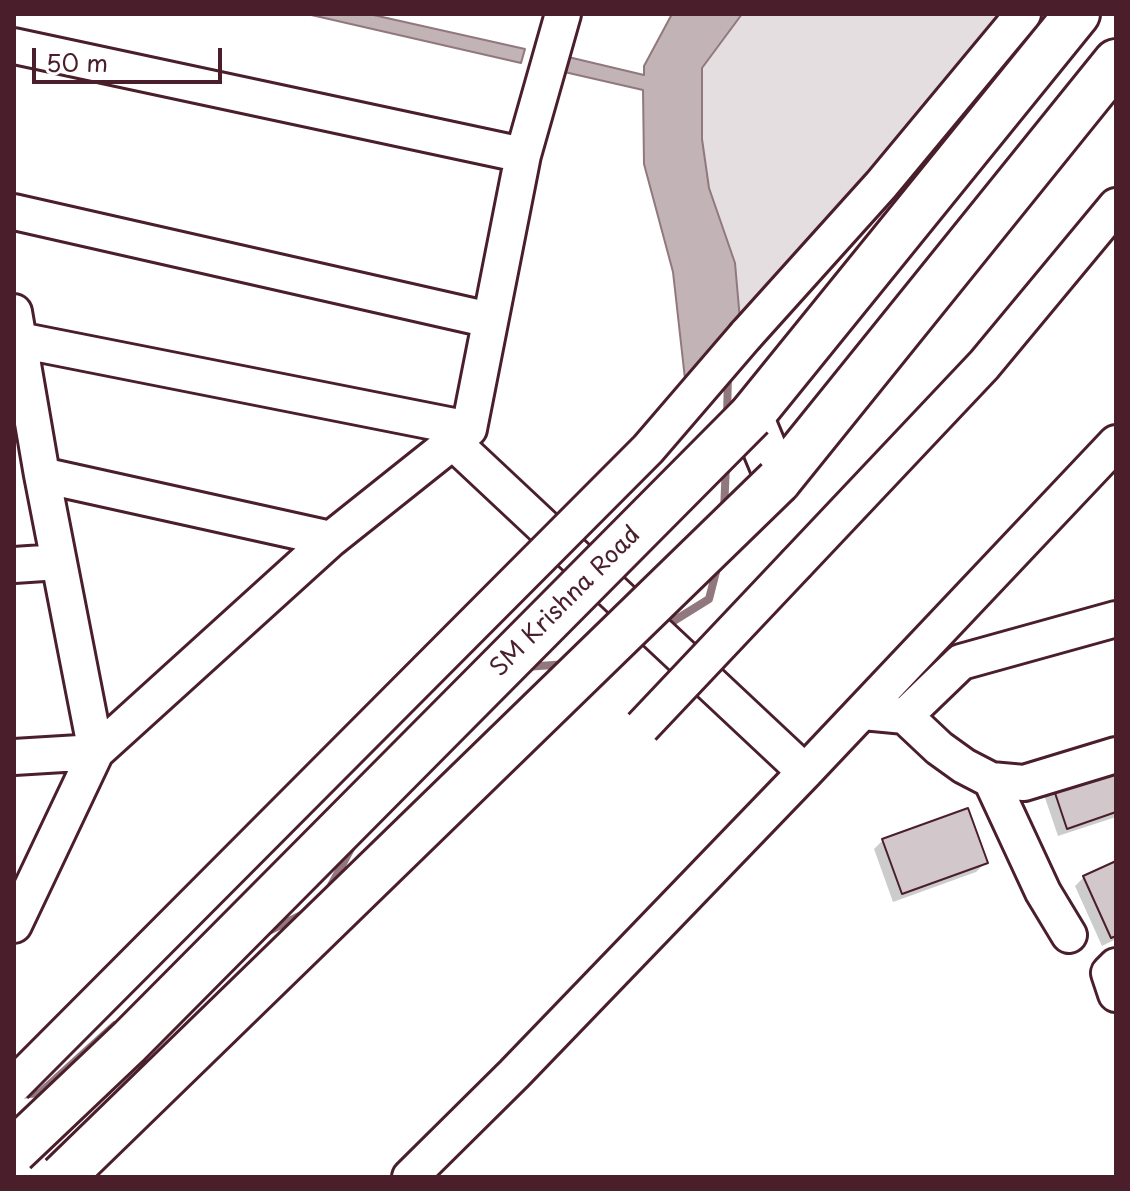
<!DOCTYPE html>
<html>
<head>
<meta charset="utf-8">
<style>
  body { margin:0 }
  #map { position:relative; width:1130px; height:1191px; overflow:hidden; background:#fff; font-family:"Playpen Sans",sans-serif }
  canvas { display:block }
  .frame { position:absolute; inset:0; border:16px solid #4a1f2b; pointer-events:none }
  .scale { position:absolute; left:32px; top:48px; width:190px; height:36px; box-sizing:border-box; border:4px solid #4a1f2b; border-top:0; padding-left:10px; font-size:24px; line-height:28px; white-space:nowrap; color:#4a1f2b; -webkit-text-stroke:6px #fff; paint-order:stroke }
</style>
</head>
<body>
<div id="map">
<canvas width="1130" height="1191"></canvas>
<div class="frame"></div>
<div class="scale">50 m</div>
</div>
<script>
const context = document.querySelector('canvas').getContext('2d');
context.lineJoin = 'round';
function paint(path, color) { context.fillStyle = color; context.fill(path, 'evenodd'); }
const shape = rows => new Path2D(rows.map(r => 'M' + r).join(''));
function trace(path, color, width, dash) { context.strokeStyle = color; context.lineWidth = width; context.lineCap = dash ? 'butt' : 'round'; context.setLineDash(dash || []); context.stroke(path); }
function drawText(font, color, halo, rows, align = 'center') {
  context.font = font + ' "Playpen Sans",sans-serif'; context.lineWidth = 6; context.setLineDash([]); context.textBaseline = 'middle'; context.strokeStyle = halo; context.fillStyle = color; for (const [text, x, y, turn = 0] of rows) {
    context.save(); context.translate(x, y); context.rotate((+turn || 0) * Math.PI / 180); context.textAlign = isNaN(turn) ? turn : align; if (halo) context.strokeText(text, 0, 0); context.fillText(text, 0, 0); context.restore();
  }
}
paint(shape([
  [742,14,997,14,892,154,740,320,735,263,709,188,702,139,702,68]
]), '#e5dee0');
const water = shape([
  [307,14,369,14,525,49,521,63,307,14],
  [672,14,742,14,702,68,702,139,709,188,735,263,740,320,685,379,673,272,644,164,643,90,560,71,564,56,644,75,644,66,672,14]
]);
paint(water, '#c1b3b6');
trace(water, '#91787e', 2);
paint(shape([
  [1116,770,1116,817,1058,836,1044,795,1053,786],
  [883,840,985,863,976,872,893,902,874,849],
  [1116,863,1116,939,1102,946,1075,886,1084,877]
]), '#0003');
trace(shape([
  [727,419,728,372],
  [724,511,726,464],
  [664,627,709,599,718,564],
  [525,667,567,664],
  [327,893,355,841],
  [265,933,307,912],
  [19,1095,40,1093,115,1025]
]), '#91787e', 8);
const building = shape([
  [1116,763,1116,812,1067,829,1052,784,1116,763],
  [968,808,988,863,902,894,882,839,968,808],
  [1116,861,1116,936,1111,938,1083,876,1116,861]
]);
paint(building, '#d2c7cb');
trace(building, '#4a1f2b', 2);
const minor = shape([
  [14,46,523,155],
  [14,212,490,320],
  [14,312,42,475,96,752],
  [746,335,881,185,1023,14],
  [19,340,469,429],
  [453,442,805,772],
  [42,475,331,539],
  [797,563,984,365,1116,206],
  [14,565,59,562],
  [863,712,905,716,961,662,1116,619],
  [905,716,939,748,964,766,991,780,1024,783,1116,755],
  [14,757,96,752],
  [991,780,1043,892,1069,935],
  [14,925,96,752,331,539,469,429,523,155,563,14],
  [1116,966,1109,973,1116,994],
  [410,1177,514,1074,805,772,1116,443]
]);
const major = shape([
  [751,416,778,481]
]);
const highway = shape([
  [751,416,1077,14],
  [778,481,1116,62]
]);
trace(minor, '#4a1f2b', 40);
trace(major, '#4a1f2b', 48);
trace(highway, '#4a1f2b', 50);
trace(minor, '#fff', 34);
trace(major, '#fff', 42);
trace(highway, '#fff', 44);
const minorBridge = shape([
  [642,727,797,563],
  [14,1085,648,449,746,335]
]);
const highwayBridge = shape([
  [14,1151,129,1042,751,416],
  [62,1177,778,481]
]);
trace(minorBridge, '#4a1f2b', 40, []);
trace(highwayBridge, '#4a1f2b', 50, []);
trace(minorBridge, '#fff', 34);
trace(highwayBridge, '#fff', 44);
drawText('24px', '#4a1f2b', '#fff', [
  ["SM Krishna Road",566,602,-45]
]);
</script>
</body>
</html>
